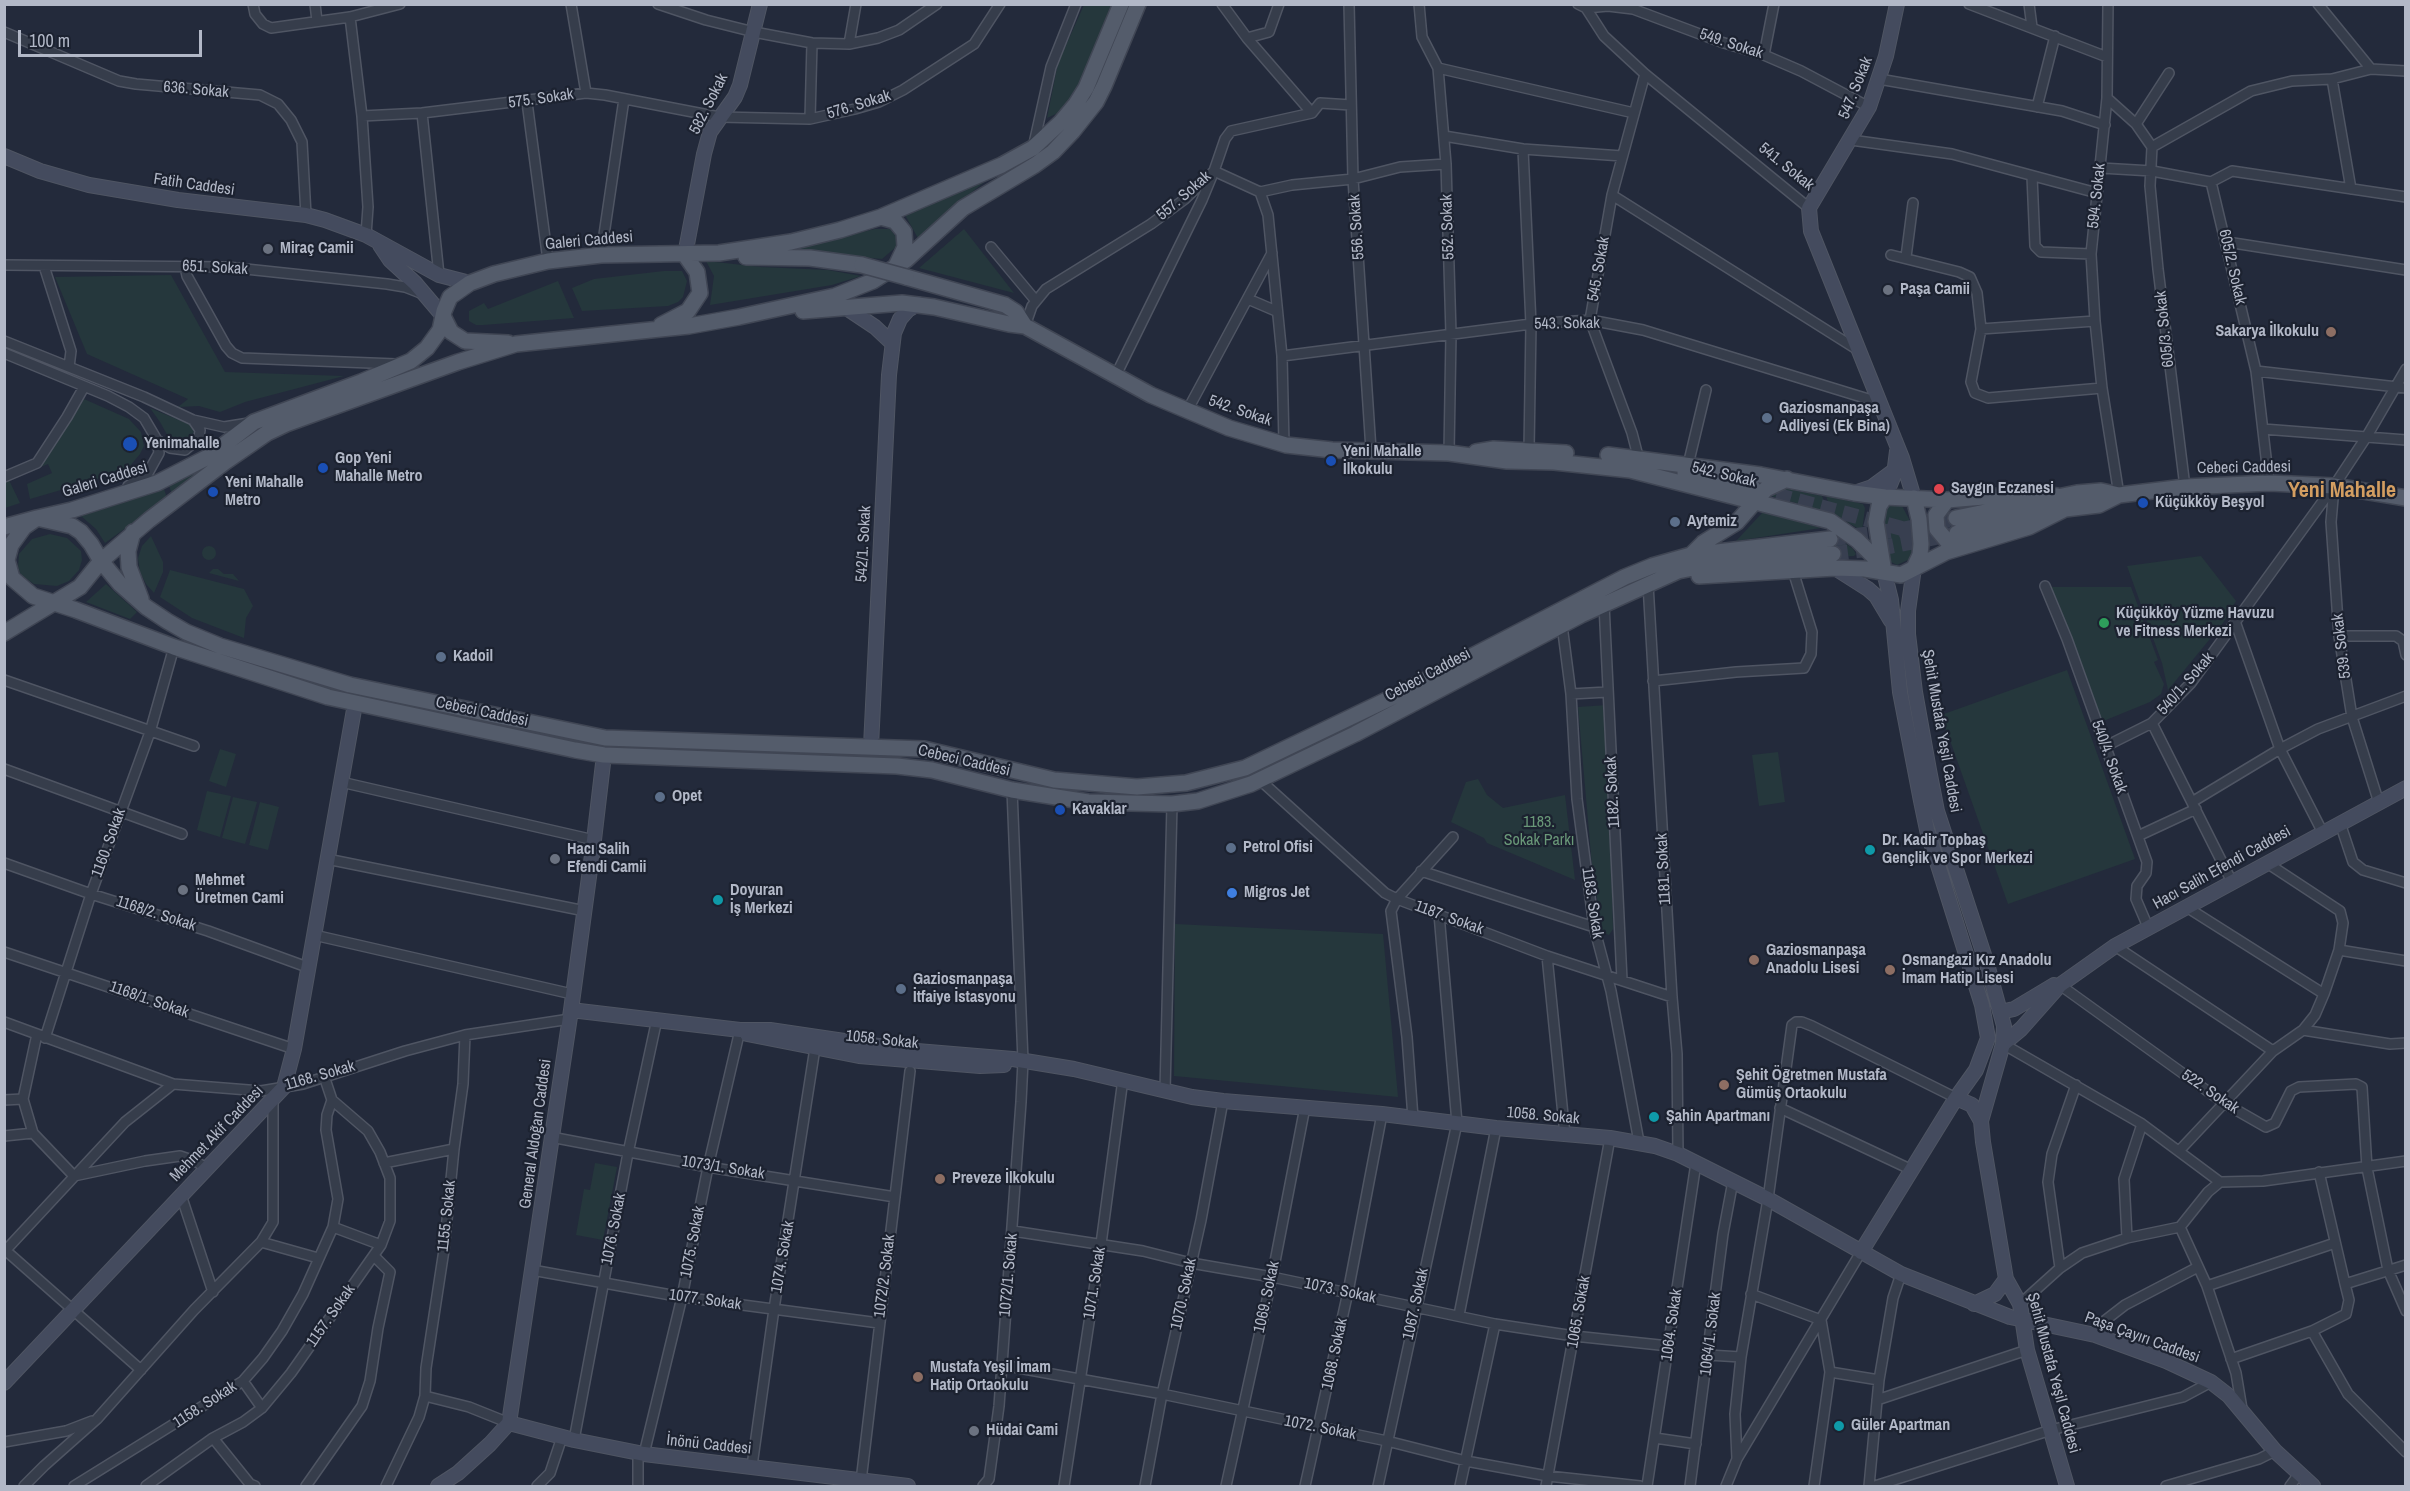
<!DOCTYPE html>
<html>
<head>
<meta charset="utf-8">
<style>
  body { margin:0 }
  #map { position:relative; width:2410px; height:1491px; overflow:hidden; background:#232a3b; font-family:"Archivo Narrow",sans-serif }
  canvas { display:block }
  .frame { position:absolute; inset:0; border:6px solid #b2b8c7; pointer-events:none }
  .scale { position:absolute; left:18px; top:30px; width:184px; height:27px; box-sizing:border-box; border:3px solid #b2b8c7; border-top:0; padding-left:8px; font-size:18px; line-height:21px; white-space:nowrap; color:#b2b8c7; -webkit-text-stroke:4px #1c2230; paint-order:stroke }
</style>
</head>
<body>
<div id="map">
<canvas width="2410" height="1491"></canvas>
<div class="frame"></div>
<div class="scale">100 m</div>
</div>
<script>
const context = document.querySelector('canvas').getContext('2d');
context.lineJoin = 'round';
function paint(path, color) { context.fillStyle = color; context.fill(path, 'evenodd'); }
const shape = rows => new Path2D(rows.map(r => 'M' + r).join(''));
function trace(path, color, width, dash) { context.strokeStyle = color; context.lineWidth = width; context.lineCap = dash ? 'butt' : 'round'; context.setLineDash(dash || []); context.stroke(path); }
function drawText(font, color, halo, rows, align = 'center') {
  context.font = font + ' "Archivo Narrow",sans-serif'; context.lineWidth = 4.5; context.setLineDash([]); context.textBaseline = 'middle'; context.strokeStyle = halo; context.fillStyle = color; for (const [text, x, y, turn = 0] of rows) {
    context.save(); context.translate(x, y); context.rotate((+turn || 0) * Math.PI / 180); context.textAlign = isNaN(turn) ? turn : align; if (halo) context.strokeText(text, 0, 0); context.fillText(text, 0, 0); context.restore();
  }
}
paint(shape([
  [1084,5,1111,5,1079,88,1058,113,1047,118,1058,63],
  [988,179,944,215,919,240,905,215],
  [875,229,890,229,897,238,896,247,882,259,784,250],
  [964,229,1014,293,919,268],
  [706,261,761,267,828,270,861,276,832,285,710,305,714,276],
  [664,271,682,271,687,281,683,297,678,302,668,306,582,311,572,288,594,279],
  [171,275,225,372,344,376,245,402,220,412,199,406,178,407,188,399,87,354,55,277],
  [558,281,574,318,483,325,476,325,469,321,469,311,484,303,488,309],
  [84,399,129,419,141,432,144,446,140,454,130,466,92,481,30,499,27,484,52,473,48,464,38,468],
  [150,408,191,425,194,431,191,439,186,444,180,444,170,440,160,422],
  [214,462,172,494,169,486],
  [8,478,20,503,5,508,4,479],
  [1784,488,1822,496,1828,512,1771,496,1773,493],
  [164,489,167,498,105,543,96,529,81,516],
  [1826,496,1863,504,1865,508,1862,531,1832,513],
  [1895,503,1902,506,1909,519,1913,548,1910,559,1897,565,1889,561,1880,530,1884,510,1889,505],
  [1763,512,1789,519,1821,528,1736,541],
  [1830,531,1853,549,1856,554,1854,556,1834,557],
  [50,534,67,538,81,551,82,560,79,570,69,581,57,586,34,584,21,575,18,567,19,554,32,539],
  [151,536,163,562,163,572,154,593,146,584,140,572,138,558,142,546],
  '202 553a7 7 0 1 1 14 0a7 7 0 1 1-14 0Z',
  [2201,556,2236,601,2223,623,2168,690,2162,663,2127,566],
  [213,569,218,569,224,574,233,574,239,581,209,573],
  [170,570,244,589,253,606,246,618,244,638,192,618,160,597],
  [106,584,137,612,130,619,86,602],
  [2050,587,2131,587,2158,660,2154,662,2164,684,2161,694,2150,702,2101,722],
  [2067,670,2135,859,2008,904,1941,715],
  [1607,705,1613,929,1609,935,1604,933,1602,930,1592,866,1578,707],
  [220,749,236,754,226,787,209,781],
  [1778,752,1785,802,1759,806,1752,755],
  [1478,779,1487,795,1503,808,1565,795,1575,880,1487,843,1484,838,1451,822,1466,782],
  [207,791,231,796,220,837,197,830],
  [233,797,257,802,245,844,222,838],
  [260,802,279,807,268,850,249,845],
  [1175,924,1383,934,1398,1097,1174,1076],
  [595,1163,617,1167,603,1240,576,1235,584,1189,590,1190]
]), '#25373c');
trace(shape([
  [1754,489,1904,529],
  [1830,539,1904,529,1956,518],
  [1833,554,1892,546,1954,534]
]), '#383f50', 15, [15, 8]);
const street = shape([
  [253,4,255,14,263,24,271,28,350,17,400,4],
  [315,4,317,21],
  [571,4,586,93],
  [658,4,706,20,754,32,812,43,849,44,878,38,899,30,937,4],
  [1222,4,1247,38,1312,113],
  [1349,4,1353,179,1371,450],
  [1419,4,1422,37,1438,68,1446,164,1451,334,1449,453],
  [1578,4,1586,8,1604,36,1645,74,1809,208],
  [1969,4,2107,57],
  [2029,4,2032,27],
  [2108,4,2107,98,2091,254,2095,321,2102,388,2119,495],
  [2318,4,2371,69],
  [1586,8,1608,6,1633,9,1721,42,1764,55,1801,71,1869,107],
  [350,17,362,116,368,207,366,235],
  [4,32,119,81,136,84,260,95,278,104,291,120,302,142,306,215],
  [1247,38,1269,32,1279,4],
  [849,44,856,4],
  [1764,55,1774,4],
  [1438,68,1634,113],
  [1879,79,2062,111,2105,125],
  [2332,79,2351,189],
  [2107,98,2136,124,2152,147,2150,186,2158,269,2185,487],
  [527,102,548,261],
  [2037,107,2055,36],
  [422,113,439,275],
  [362,116,422,113,586,93,605,95,719,117,810,119,855,109,879,102,903,90,974,44,1000,4],
  [810,119,812,43],
  [2136,124,2169,73],
  [1444,136,1523,149,1622,156],
  [1851,140,1952,154,2097,193],
  [2152,147,2251,91,2292,81,2332,79,2371,69,2406,71],
  [1033,148,1051,67,1076,4],
  [1523,149,1531,324,1529,450],
  [2101,168,2152,171,2211,182,2256,371,2269,483],
  [2032,176,2035,246,2041,252,2091,254],
  [2211,182,2232,171,2406,197],
  [1260,192,1268,215,1282,356,1284,444],
  [1612,195,1858,350],
  [2227,242,2406,270],
  [991,247,1036,301],
  [601,255,624,99],
  [1891,255,1959,272,1970,277,1977,293,1981,329,2095,321],
  [1906,257,1913,203],
  [4,265,227,267,387,284,405,287,423,294],
  [44,266,71,351,69,367],
  [185,267,187,276,226,346,232,353,242,358,396,364],
  [1248,299,1276,311],
  [1025,326,1032,306,1046,289,1151,224,1185,199,1214,171,1225,139,1231,131,1312,113,1320,103,1351,105],
  [1981,329,1971,382,1975,393,1988,398,2102,388],
  [4,341,144,397,193,420,224,427,249,423],
  [4,353,108,396,129,407,144,418,157,440,159,453,148,473,128,486],
  [1282,356,1531,324,1590,320,1643,330,1878,402],
  [2256,371,2406,388],
  [1115,377,1202,200,1214,171,1260,192,1292,185,1353,179,1400,167,1446,164],
  [1187,411,1272,253],
  [2263,429,2406,440],
  [157,440,170,448,185,450,199,438,200,430,193,420],
  [1639,460,1632,433,1590,320,1612,195,1645,74],
  [1688,465,1706,390],
  [4,477,37,463,67,417,84,387],
  [2334,487,2331,522,2339,636,2352,717,2379,803],
  [1648,584,1672,997,1677,1054,1678,1154],
  [2045,586,2067,639,2147,862,2146,873,2137,886,2136,899,2148,927],
  [1604,604,1622,980],
  [2236,624,2280,749,2323,833],
  [1562,625,1571,694,1577,799,1594,927,1611,991,1639,1142],
  [2339,636,2396,636,2403,641,2406,655],
  [4,680,194,746],
  [1653,681,1736,672,1804,668,1811,654,1812,632,1793,571],
  [1571,694,1608,692],
  [2152,723,2232,882],
  [2106,746,2152,723,2191,683,2334,486,2367,436,2406,369],
  [4,769,182,834],
  [1260,780,1385,893,1397,899,1547,956,1672,997],
  [341,782,594,840],
  [2192,802,2280,749,2318,729,2406,696],
  [2340,823,2353,862,2363,870,2406,883],
  [2138,836,2196,809],
  [327,859,585,911],
  [4,863,91,894,208,931,307,967],
  [1421,871,1594,927],
  [2188,908,2324,994],
  [314,935,572,994],
  [2115,946,2273,1051],
  [2339,950,2406,961],
  [4,952,294,1049],
  [1547,956,1565,1135],
  [2060,985,2224,1103,2266,1127,2275,1123,2291,1091,2299,1087,2356,1084,2362,1087,2367,1168,2388,1270,2406,1311],
  [4,1022,173,1084,261,1091,303,1084,405,1051,465,1035,570,1019],
  [2303,1030,2390,1044,2406,1043],
  [37,1034,23,1099,33,1133,74,1176,145,1161,180,1156,195,1161,206,1168],
  [45,1038,91,894,150,732,174,647],
  [2003,1044,2142,1124,2220,1182],
  [1165,1091,1172,804],
  [4,1100,23,1099],
  [1780,1108,1912,1170],
  [1413,1118,1407,1037,1391,911,1397,899,1453,837],
  [4,1136,33,1133],
  [551,1137,708,1167,895,1197],
  [2179,1151,2273,1051,2303,1030,2315,1015,2324,994,2339,950,2343,923,2340,911,2267,863],
  [384,1163,454,1149],
  [2319,1172,2345,1284],
  [2220,1182,2263,1181,2406,1161],
  [181,1195,213,1292],
  [333,1227,381,1245],
  [2180,1227,2207,1286,2236,1373,2242,1409],
  [1013,1231,1143,1251,1191,1263,1272,1277,1495,1324,1574,1336,1669,1346],
  [2127,1238,2124,1179,2142,1124],
  [261,1242,318,1258],
  [4,1249,141,1370],
  [4,1252,125,1122,173,1084],
  [2060,1268,2048,1182,2052,1154,2076,1085],
  [532,1270,682,1297,879,1323],
  [2207,1286,2335,1243],
  [1751,1294,1821,1320,1830,1372,1814,1486],
  [2020,1304,2060,1268,2082,1253,2127,1238,2180,1227,2208,1192,2220,1182],
  [1459,1315,1496,1128],
  [2312,1331,2348,1394,2406,1452],
  [2095,1335,2103,1322,2125,1305,2198,1267],
  [1708,1355,1741,1357],
  [2231,1359,2312,1331,2346,1314,2349,1300,2345,1284,2406,1265],
  [1002,1365,1162,1394,1387,1441,1466,1461,1548,1476,1640,1486],
  [1830,1372,1879,1380],
  [243,1381,262,1408],
  [425,1396,469,1407,509,1423],
  [1877,1400,2027,1350],
  [213,1438,250,1484,255,1486],
  [1655,1438,1696,1444],
  [574,1440,628,1153,657,1019],
  [4,1442,66,1431,92,1421],
  [644,1454,682,1297,708,1167,740,1030],
  [1737,1459,1861,1252],
  [752,1466,774,1309,815,1048],
  [861,1481,910,1071],
  [24,1486,44,1466,97,1419,194,1310,261,1242,273,1222,273,1100],
  [74,1486,243,1381,263,1358,282,1331,303,1294,333,1227,338,1199,326,1130,327,1115,332,1100],
  [146,1486,213,1438,243,1422,262,1408,291,1373,381,1245,390,1221,390,1178,380,1152,368,1131,332,1100,324,1076],
  [306,1486,362,1406,370,1381,378,1328,390,1272,374,1256],
  [386,1486,419,1417,425,1396,426,1368,444,1250,454,1149,463,1084,465,1035],
  [537,1486,550,1473,562,1437],
  [638,1486,638,1453],
  [983,1486,989,1479,999,1406,1021,1102,1023,1061,1012,790],
  [1064,1486,1101,1244,1123,1079],
  [1145,1486,1162,1394,1201,1220,1223,1101],
  [1226,1486,1272,1277,1305,1107],
  [1305,1486,1348,1292,1382,1114],
  [1378,1486,1457,1123,1439,914],
  [1460,1486,1495,1324],
  [1546,1486,1610,1138],
  [1647,1486,1696,1163],
  [1690,1486,1723,1234,1733,1181],
  [1726,1486,1737,1459,1735,1414,1741,1357,1768,1199,1792,1025,1796,1022,1802,1022,1812,1026,1956,1098],
  [1869,1486,1879,1380,1893,1298,1901,1274],
  [1875,1486,2051,1430,2183,1397,2211,1382],
  [2166,1486,2259,1459,2275,1451],
  [2290,1486,2299,1474]
]);
const secondary = shape([
  [1897,4,1886,56,1869,107,1809,208,1811,231,1902,458,1914,498],
  [4,156,40,171,89,185,178,200,306,215,325,220,366,235,439,275,470,283],
  [380,245,390,260,415,283,443,316],
  [685,255,704,154,710,132,735,97,740,85,760,4],
  [845,307,875,327,892,343],
  [1854,493,1872,487,1895,470],
  [1885,497,1894,475,1897,451],
  [1835,568,1868,589,1876,596,1891,621],
  [1914,568,1908,611,1908,634,1915,692,1929,770,1937,811,1987,964,2004,1026,2003,1044,1981,1121,1983,1142,2006,1279,2020,1304,2027,1350,2067,1486],
  [871,746,889,375,894,333,900,319,908,310,918,304],
  [571,1010,740,1030,770,1030,905,1050,1013,1059,1074,1069,1192,1097,1223,1101,1382,1114,1496,1128,1610,1138,1655,1146,1678,1154,1768,1199,1901,1274,2010,1317,2095,1335,2166,1361,2211,1382,2229,1396,2275,1451,2313,1486],
  [2000,1012,2014,1009,2054,985],
  [747,1034,859,1056,980,1066,1004,1065],
  [2003,1044,2021,1029,2060,985,2115,946,2406,788],
  [1956,1098,1972,1105,1981,1121],
  [1861,1252,1956,1098,1976,1070,1988,1038,1982,1005,1927,830,1921,801,1900,692,1891,600,1884,572],
  [1974,1304,1995,1294,2006,1279],
  [4,1383,284,1087,294,1049,355,704],
  [509,1423,574,1440,644,1454,908,1486],
  [438,1486,458,1473,490,1444,509,1423,571,1010,594,840,604,755]
]);
const primary = shape([
  [1121,4,1086,88,1076,104,1061,122,1033,148,1002,165,881,217,840,230,791,242,719,253,601,255,548,261,494,274,470,283,450,297,444,311,440,330,427,348,411,361,361,382,254,422,208,457,157,483,72,510,37,518,24,527,11,545,7,560,12,578,33,596,76,610,174,647,328,697,575,750,604,755,897,766,932,770,1012,790,1088,802,1172,804,1198,801,1251,784,1355,734,1581,615,1678,571,1703,566,1833,554],
  [881,217,895,221,904,232,905,247,896,266],
  [746,257,810,258,862,265],
  [906,277,1005,305,1016,312,1025,326],
  [803,311,902,303,934,307,1009,324,1025,326,1151,395,1229,428,1286,445,1332,450,1449,453,1507,461,1554,462,1630,470,1830,521,1857,540,1873,556,1884,572],
  [443,316,451,332,465,341,508,343],
  [661,325,688,311,700,293,697,272,685,255],
  [1476,452,1494,449,1566,453],
  [1608,455,1761,475,1854,493,1885,497,1947,500,2033,493,2057,496],
  [1685,473,1753,488],
  [1947,500,1936,515,1937,529,1947,541,1964,545],
  [1956,518,2077,493,2101,491,2119,495,2185,487,2269,483,2334,486,2406,498],
  [4,527,37,518,72,526,81,532,91,544,101,561,120,584,146,607,167,621,186,632,220,646,350,685,605,738,924,749,1054,780,1137,787,1186,783,1245,768,1399,694,1625,577,1652,566,1691,555,1830,539],
  [133,532,128,551,129,567,141,599],
  [1957,533,2065,509,2099,505,2119,495],
  [1691,555,1703,543,1737,522,1766,489,1787,479],
  [1883,566,1876,522,1879,506,1885,497],
  [1914,568,1920,555,1921,544,1919,519,1914,498],
  [1699,576,1835,568,1865,569,1901,575,1946,552,2029,527,2065,509],
  [4,633,80,587,101,561,149,520,225,462,267,433,286,424,458,362,516,344,689,326,739,317,835,296,873,281,906,260,963,208,1035,165,1053,152,1073,131,1096,102,1104,86,1138,4]
]);
trace(street, '#4f5563', 12);
trace(secondary, '#4f5563', 16);
trace(primary, '#404654', 18);
trace(street, '#363d4b', 9);
trace(secondary, '#444b5e', 14);
trace(primary, '#545c6b', 15);
const primaryBridge = shape([
  [862,265,906,277]
]);
trace(primaryBridge, '#404654', 18, []);
trace(primaryBridge, '#545c6b', 15);
for (const [x, y, r, color] of [
  [268,249,6,"#6b7280"],
  [1888,290,6,"#6b7280"],
  [2331,332,6,"#8d6e63"],
  [1767,418,6,"#5c6f8a"],
  [130,444,8,"#1a4fb4"],
  [1331,461,6,"#1a4fb4"],
  [323,468,6,"#1a4fb4"],
  [1939,489,6,"#e0444e"],
  [213,492,6,"#1a4fb4"],
  [2143,503,6,"#1a4fb4"],
  [1675,522,6,"#5c6f8a"],
  [2104,623,6,"#2e9e5b"],
  [441,657,6,"#5c6f8a"],
  [660,797,6,"#5c6f8a"],
  [1060,810,6,"#1a4fb4"],
  [1231,848,6,"#5c6f8a"],
  [1870,850,6,"#0f9aa8"],
  [555,859,6,"#6b7280"],
  [183,890,6,"#6b7280"],
  [1232,893,6,"#3f7fe0"],
  [718,900,6,"#0f9aa8"],
  [1754,960,6,"#8d6e63"],
  [1890,970,6,"#8d6e63"],
  [901,989,6,"#5c6f8a"],
  [1724,1085,6,"#8d6e63"],
  [1654,1117,6,"#0f9aa8"],
  [940,1179,6,"#8d6e63"],
  [918,1377,6,"#8d6e63"],
  [1839,1426,6,"#0f9aa8"],
  [974,1431,6,"#6b7280"]
]) { const dot = new Path2D(); dot.arc(x, y, r, 0, 2 * Math.PI); context.fillStyle = color; context.fill(dot); trace(dot, '#1c2230', 2); }
drawText('16px', '#b2b8c7', '#1c2230', [
  ["549. Sokak",1731,44,18],
  ["547. Sokak",1856,88,-68],
  ["636. Sokak",196,90,5],
  ["575. Sokak",541,99,-8],
  ["582. Sokak",709,104,-63],
  ["576. Sokak",859,105,-17],
  ["541. Sokak",1786,167,39],
  ["Fatih Caddesi",194,185,8],
  ["557. Sokak",1184,196,-41],
  ["594. Sokak",2097,196,-84],
  ["556. Sokak",1357,227,-94],
  ["552. Sokak",1448,227,-92],
  ["Galeri Caddesi",589,241,-5],
  ["605/2. Sokak",2232,267,77],
  ["651. Sokak",215,268,3],
  ["545. Sokak",1599,269,-80],
  ["543. Sokak",1567,324,-1],
  ["605/3. Sokak",2165,329,-96],
  ["542. Sokak",1240,411,19],
  ["Cebeci Caddesi",2244,468,-1],
  ["542. Sokak",1724,475,13],
  ["Galeri Caddesi",105,480,-17],
  ["542/1. Sokak",864,544,-87],
  ["539. Sokak",2342,646,-97],
  ["Cebeci Caddesi",1428,675,-28],
  ["540/1. Sokak",2186,684,-49],
  ["Cebeci Caddesi",482,712,12],
  ["Şehit Mustafa Yeşil Caddesi",1941,731,80],
  ["540/4. Sokak",2109,757,70],
  ["Cebeci Caddesi",964,761,13],
  ["1182. Sokak",1613,792,-93],
  ["1160. Sokak",109,843,-70],
  ["Hacı Salih Efendi Caddesi",2222,868,-29],
  ["1181. Sokak",1664,869,-93],
  ["1183. Sokak",1592,903,81],
  ["1168/2. Sokak",156,914,18],
  ["1187. Sokak",1449,918,20],
  ["1168/1. Sokak",149,1000,19],
  ["1058. Sokak",882,1040,6],
  ["1168. Sokak",320,1076,-16],
  ["522. Sokak",2210,1092,34],
  ["1058. Sokak",1543,1116,5],
  ["Mehmet Akif Caddesi",217,1134,-46],
  ["General Aldoğan Caddesi",536,1134,-82],
  ["1073/1. Sokak",723,1168,9],
  ["1155. Sokak",447,1216,-84],
  ["1076. Sokak",614,1229,-79],
  ["1075. Sokak",693,1242,-79],
  ["1074. Sokak",783,1257,-80],
  ["1072/1. Sokak",1009,1275,-85],
  ["1072/2. Sokak",885,1276,-83],
  ["1071. Sokak",1095,1283,-81],
  ["1073. Sokak",1340,1291,12],
  ["1070. Sokak",1184,1294,-78],
  ["1069. Sokak",1267,1297,-78],
  ["1077. Sokak",705,1300,8],
  ["1067. Sokak",1416,1304,-78],
  ["1065. Sokak",1579,1312,-80],
  ["1157. Sokak",331,1316,-55],
  ["1064. Sokak",1672,1325,-82],
  ["1064/1. Sokak",1711,1334,-83],
  ["Paşa Çayırı Caddesi",2142,1338,20],
  ["1068. Sokak",1335,1354,-78],
  ["Şehit Mustafa Yeşil Caddesi",2053,1373,75],
  ["1158. Sokak",205,1405,-33],
  ["1072. Sokak",1320,1428,11],
  ["İnönü Caddesi",709,1445,6]
]);
drawText('bold 16px', '#b2b8c7', '#1c2230', [
  ["Miraç Camii",280,249],
  ["Paşa Camii",1900,290],
  ["Sakarya İlkokulu",2319,332,"right"],
  ["Gaziosmanpaşa",1779,409],
  ["Adliyesi (Ek Bina)",1779,427],
  ["Yenimahalle",144,444],
  ["Yeni Mahalle",1343,452],
  ["İlkokulu",1343,470],
  ["Gop Yeni",335,459],
  ["Mahalle Metro",335,477],
  ["Yeni Mahalle",225,483],
  ["Metro",225,501],
  ["Saygın Eczanesi",1951,489],
  ["Küçükköy Beşyol",2155,503],
  ["Aytemiz",1687,522],
  ["Küçükköy Yüzme Havuzu",2116,614],
  ["ve Fitness Merkezi",2116,632],
  ["Kadoil",453,657],
  ["Opet",672,797],
  ["Kavaklar",1072,810],
  ["Dr. Kadir Topbaş",1882,841],
  ["Gençlik ve Spor Merkezi",1882,859],
  ["Petrol Ofisi",1243,848],
  ["Hacı Salih",567,850],
  ["Efendi Camii",567,868],
  ["Mehmet",195,881],
  ["Üretmen Cami",195,899],
  ["Doyuran",730,891],
  ["İş Merkezi",730,909],
  ["Migros Jet",1244,893],
  ["Gaziosmanpaşa",1766,951],
  ["Anadolu Lisesi",1766,969],
  ["Osmangazi Kız Anadolu",1902,961],
  ["İmam Hatip Lisesi",1902,979],
  ["Gaziosmanpaşa",913,980],
  ["İtfaiye İstasyonu",913,998],
  ["Şehit Öğretmen Mustafa",1736,1076],
  ["Gümüş Ortaokulu",1736,1094],
  ["Şahin Apartmanı",1666,1117],
  ["Preveze İlkokulu",952,1179],
  ["Mustafa Yeşil İmam",930,1368],
  ["Hatip Ortaokulu",930,1386],
  ["Güler Apartman",1851,1426],
  ["Hüdai Cami",986,1431]
], 'left');
drawText('16px', '#699878', '#1c2230', [
  ["1183.",1539,823],
  ["Sokak Parkı",1539,841]
]);
drawText('bold 22px', '#d39e61', '#1c2230', [
  ["Yeni Mahalle",2342,491]
]);
</script>
</body>
</html>
